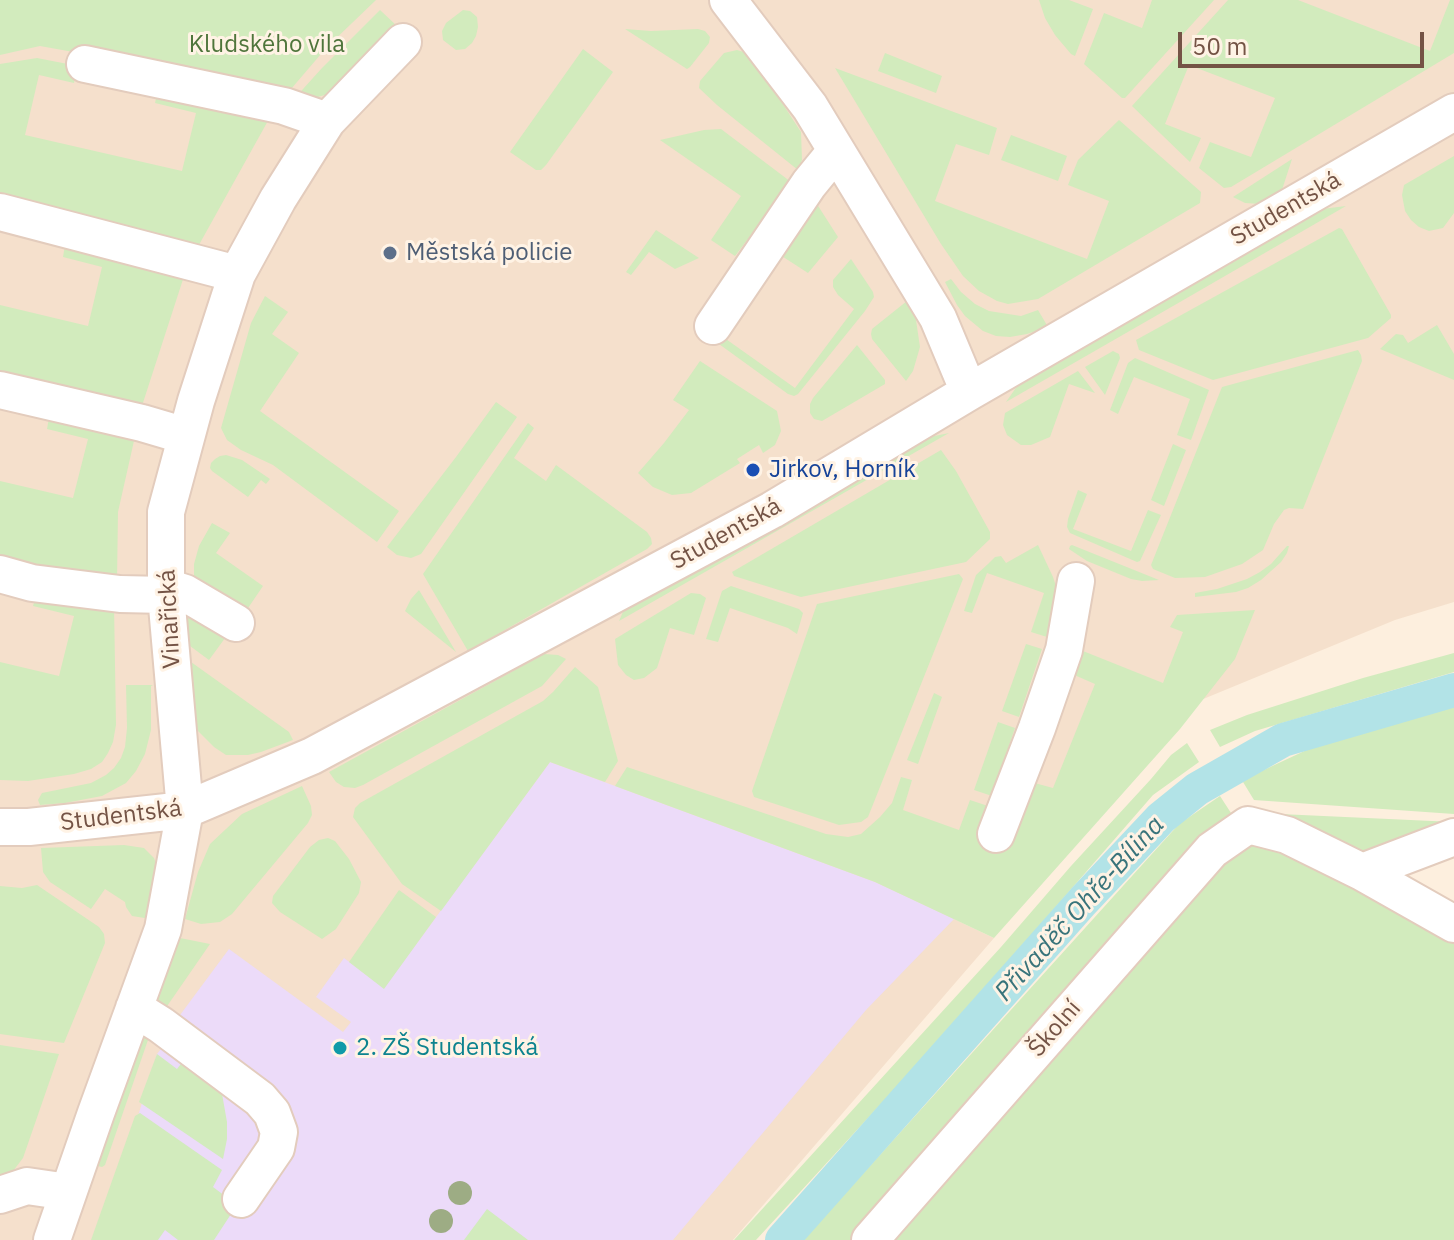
<!DOCTYPE html>
<html>
<head>
<meta charset="utf-8">
<style>
  body { margin:0 }
  #map { position:relative; width:1454px; height:1240px; overflow:hidden; background:#fdefde; font-family:"IBM Plex Sans",sans-serif }
  canvas { display:block }
  .scale { position:absolute; left:1178px; top:32px; width:246px; height:36px; box-sizing:border-box; border:4px solid #745345; border-top:0; padding-left:10px; font-size:24px; line-height:28px; white-space:nowrap; color:#745345; -webkit-text-stroke:6px #fff3e5; paint-order:stroke }
</style>
</head>
<body>
<div id="map">
<canvas width="1454" height="1240"></canvas>
<div class="scale">50 m</div>
</div>
<script>
const context = document.querySelector('canvas').getContext('2d');
context.lineJoin = 'round';
function paint(path, color) { context.fillStyle = color; context.fill(path, 'evenodd'); }
const shape = rows => new Path2D(rows.map(r => 'M' + r).join(''));
function trace(path, color, width, dash) { context.strokeStyle = color; context.lineWidth = width; context.lineCap = dash ? 'butt' : 'round'; context.setLineDash(dash || []); context.stroke(path); }
function drawText(font, color, halo, rows, align = 'center') {
  context.font = font + ' "IBM Plex Sans",sans-serif'; context.lineWidth = 6; context.setLineDash([]); context.textBaseline = 'middle'; context.strokeStyle = halo; context.fillStyle = color; for (const [text, x, y, turn = 0] of rows) {
    context.save(); context.translate(x, y); context.rotate((+turn || 0) * Math.PI / 180); context.textAlign = isNaN(turn) ? turn : align; if (halo) context.strokeText(text, 0, 0); context.fillText(text, 0, 0); context.restore();
  }
}
paint(shape([
  [0,0,1454,0,1454,602,1395,620,1162,716,954,919,994,938,733,1240,0,1240]
]), '#f5e0cc');
paint(shape([
  [550,762,875,882,954,919,866,1010,673,1240,100,1240,157,1054,164,1045,160,1042,229,949,343,1032,351,1022,316,997,344,958,384,988]
]), '#ecdbf9');
paint(shape([
  [0,0,376,0,327,47,285,96,129,62,40,46,0,55],
  [1039,0,1069,0,1093,9,1075,56,1071,54,1055,35,1045,18],
  [1152,0,1214,0,1125,98,1122,98,1084,64,1104,13,1142,28],
  [1228,0,1298,0,1430,51,1450,0,1454,0,1454,53,1231,187,1224,188,1199,168,1210,142,1251,157,1275,98,1189,65,1165,124,1201,138,1190,162,1132,106],
  [380,10,398,27,364,56,334,92,315,98,294,99,322,68],
  [463,10,470,11,477,17,478,27,476,36,472,43,465,49,456,50,443,40,442,31,446,23],
  [625,29,651,31,698,29,705,31,710,37,709,43,690,67,687,69],
  [583,49,613,72,546,165,541,170,536,170,510,152],
  [737,50,747,53,756,63,801,132,802,160,798,170,717,105,699,88,700,81,724,53],
  [885,53,942,76,936,93,878,71],
  [37,58,78,66,74,83,39,75,25,135,182,171,196,113,155,103,159,85,274,110,195,252,0,206,0,64],
  [835,68,997,128,989,155,956,144,935,201,1087,259,1109,201,1068,185,1078,160,1119,120,1201,192,1200,203,1038,299,1008,304,997,301,979,291,963,276,941,244],
  [721,129,791,182,735,256,711,240,741,196,660,140,704,130],
  [1011,135,1067,156,1058,181,1001,160],
  [1454,156,1454,213,1443,228,1429,231,1419,227,1411,220,1405,211,1402,195,1404,185],
  [1292,159,1281,193,1260,204,1245,203,1233,197],
  [813,198,838,237,808,273,774,251],
  [1346,206,1180,302,1006,402,1020,382,1322,209],
  [1339,228,1342,229,1391,315,1391,318,1368,338,1213,380,1139,350,1136,340],
  [656,230,699,258,675,269,649,252,631,275,626,272],
  [66,239,187,267,139,415,0,382,0,305,88,326,102,267,63,257],
  [851,259,873,292,874,297,865,311,798,394,794,396,788,394,719,344,723,337,795,388,854,309,838,295,833,287,833,280],
  [951,279,961,292,975,304,989,311,1021,316,1038,310,1048,327,1027,334,1010,337,996,336,983,331,965,316,957,305,945,282],
  [265,296,288,312,272,334,299,353,260,411,399,511,377,542,273,465,241,450,227,440,221,428,251,323],
  [907,301,916,320,920,347,913,371,906,381,872,339,871,334,872,329],
  [1437,325,1454,354,1454,380,1380,349,1396,334,1403,335,1408,343],
  [857,345,885,380,885,384,822,421,814,419,810,413,810,404,813,398],
  [1358,350,1361,355,1362,361,1303,509,1289,508,1284,510,1274,524,1263,550,1242,564,1205,577,1175,578,1153,569,1151,565,1222,387],
  [1113,351,1119,354,1120,358,1105,395,1085,367],
  [1135,358,1209,390,1191,440,1177,435,1190,399,1134,377,1118,414,1110,410,1128,363],
  [700,361,777,411,781,431,775,445,763,453,759,445,737,459,740,463,691,493,672,495,653,487,638,473,664,443,689,410,673,400],
  [1078,371,1095,393,1069,384,1050,437,1031,445,1021,445,1007,435,1003,425,1005,413],
  [496,402,517,417,421,554,411,558,397,555,387,547,456,457],
  [50,412,136,432,118,512,117,581,0,562,0,481,73,498,88,439,47,429],
  [528,423,534,428,514,458,546,481,556,465,647,532,651,538,652,544,647,549,468,651,423,574],
  [949,433,619,621,626,605,915,440],
  [1173,444,1186,450,1164,506,1151,500],
  [941,450,956,471,990,532,990,539,966,562,801,597,734,576,732,572],
  [226,455,242,460,270,479,266,484,261,480,248,497,212,471,210,468,211,463,215,459,220,456],
  [1078,490,1087,494,1073,529,1131,551,1148,510,1161,515,1140,561,1137,562,1070,533,1067,527,1068,519],
  [212,523,230,533,216,553,263,586,246,611,196,580,194,576,194,564,199,546],
  [1038,545,1053,577,1057,589,1057,600,1047,637,1031,632,1044,593,987,573,972,613,964,611,976,575,988,564,995,557,1001,556,1006,563],
  [1072,545,1159,580,1142,581,1131,579,1087,561,1069,549,1070,546],
  [1287,546,1289,546,1287,553,1281,562,1261,580,1248,588,1236,592,1195,597,1195,593,1217,589,1247,579,1260,572,1271,564],
  [959,574,963,579,868,817,861,822,839,825,754,797,752,791,817,604],
  [731,586,799,609,803,613,797,634,788,628,730,608,718,642,706,639,722,591],
  [419,590,456,652,405,611,411,599],
  [37,592,114,604,116,725,113,742,108,753,102,762,91,769,74,774,28,781,0,780,0,662,59,676,74,616,33,606],
  [691,593,700,594,706,598,694,635,670,628,657,668,644,678,634,680,626,675,618,665,615,639],
  [1255,610,1235,659,1180,729,994,938,875,882,615,786,627,767,826,834,848,837,861,834,880,817,892,803,901,777,912,780,903,810,959,830,970,800,988,806,977,837,1005,848,1031,782,1053,788,1095,684,1072,674,1078,649,1163,683,1183,632,1170,627,1177,615],
  [190,615,228,634,209,660,186,643,185,621],
  [1026,644,1042,649,1019,717,1002,711],
  [1454,653,1454,672,1255,731,1220,747,1210,730,1247,715,1363,678],
  [544,654,558,655,566,659,542,686,363,785,355,788,344,787,336,782,329,772],
  [184,657,289,732,293,740,261,752,248,755,226,755,214,747,198,731,190,708],
  [575,667,598,687,618,761,605,782,550,762,441,911,402,884,353,817,355,808,360,803,543,701,553,692],
  [126,685,153,685,151,686,151,730,145,754,136,771,126,783,102,796,65,803,40,805,38,800,42,793,91,783,106,775,114,768,121,758,125,747,127,728],
  [934,693,942,697,918,764,907,760],
  [1454,704,1454,814,1254,800,1243,782,1253,775,1313,747],
  [998,722,1015,728,992,796,974,790],
  [1187,743,1199,762,1153,795,946,1033,756,1240,734,1240,1001,947,1071,866,1151,779,1171,755],
  [302,786,311,806,312,815,308,823,232,914,220,922,201,924,185,919,198,872,210,844,242,814],
  [1220,796,1231,813,851,1240,803,1240,1179,824],
  [1280,814,1454,822,1364,861],
  [328,838,335,841,349,859,361,882,359,893,336,929,322,939,280,912,272,903,273,896,310,847,319,840],
  [1254,844,1268,844,1454,938,1454,1240,879,1240,1207,875,1232,855],
  [124,845,144,848,154,858,158,869,151,919,132,916,126,907,125,902,105,889,91,909,50,882,43,872,41,848],
  [37,885,99,927,104,934,105,943,64,1043,0,1034,0,886,22,888],
  [399,890,436,917,384,989,349,962],
  [180,938,210,944,163,1012,154,1007],
  [141,1034,149,1037,105,1165,102,1167,93,1165],
  [0,1045,59,1054,23,1158,13,1171,0,1175],
  [157,1054,177,1069,187,1056,221,1088,227,1122,227,1139,223,1159,139,1102],
  [140,1113,222,1170,213,1187,237,1205,214,1240,178,1240,165,1230,158,1240,91,1240,135,1116],
  [487,1209,528,1240,464,1240]
]), '#d2ebbd');
trace(shape([
  [782,1240,1083,901,1161,818,1197,789,1283,740,1454,690]
]), '#b2e3e7', 34);
const minor = shape([
  [728,0,810,107,938,318,969,392],
  [85,64,284,106,327,121],
  [0,212,237,274],
  [713,326,809,184,836,151],
  [0,390,142,423,186,436],
  [0,574,32,583,120,594,166,595],
  [166,587,185,593,236,623],
  [0,827,29,827,185,810,312,756,772,510,969,392,1454,112],
  [996,834,1037,728,1064,650,1076,581],
  [1362,872,1454,837],
  [134,1008,161,1025,260,1099,272,1113,279,1132,276,1148,241,1199],
  [0,1195,27,1186,68,1192],
  [52,1240,96,1113,163,929,185,810,166,595,166,512,196,401,237,274,278,199,327,121,403,42],
  [870,1240,1212,850,1248,825,1287,835,1362,872,1454,924]
]);
trace(minor, '#e3ccbd', 40);
trace(minor, '#fff', 36);
context.fillStyle = '#9dac84';
for (const [x, y] of [
  [460,1193],
  [441,1221]
]) { context.beginPath(); context.arc(x, y, 12, 0, 2 * Math.PI); context.fill(); }
for (const [x, y, r, color] of [
  [390,253,8,"#5c6f8a"],
  [753,470,8,"#1a4fb4"],
  [340,1048,8,"#0f9aa8"]
]) { const dot = new Path2D(); dot.arc(x, y, r, 0, 2 * Math.PI); context.fillStyle = color; context.fill(dot); trace(dot, '#fff3e5', 3); }
drawText('24px', '#4f753b', '#fff3e5', [
  ["Kludského vila",267,45]
]);
drawText('24px', '#745345', '#fff3e5', [
  ["Studentská",1286,209,-30],
  ["Studentská",726,534,-29],
  ["Vinařická",170,619,-93],
  ["Studentská",121,816,-7],
  ["Školní",1055,1029,-49]
]);
drawText('24px', '#4e5e75', '#fff3e5', [
  ["Městská policie",406,253]
], 'left');
drawText('24px', '#164399', '#fff3e5', [
  ["Jirkov, Horník",769,470]
], 'left');
drawText('24px', '#0d838f', '#fff3e5', [
  ["2. ZŠ Studentská",356,1048]
], 'left');
drawText('italic 26px', '#39747b', '#fff3e5', [
  ["Přivaděč Ohře-Bílina",1080,909,-48]
]);
</script>
</body>
</html>
